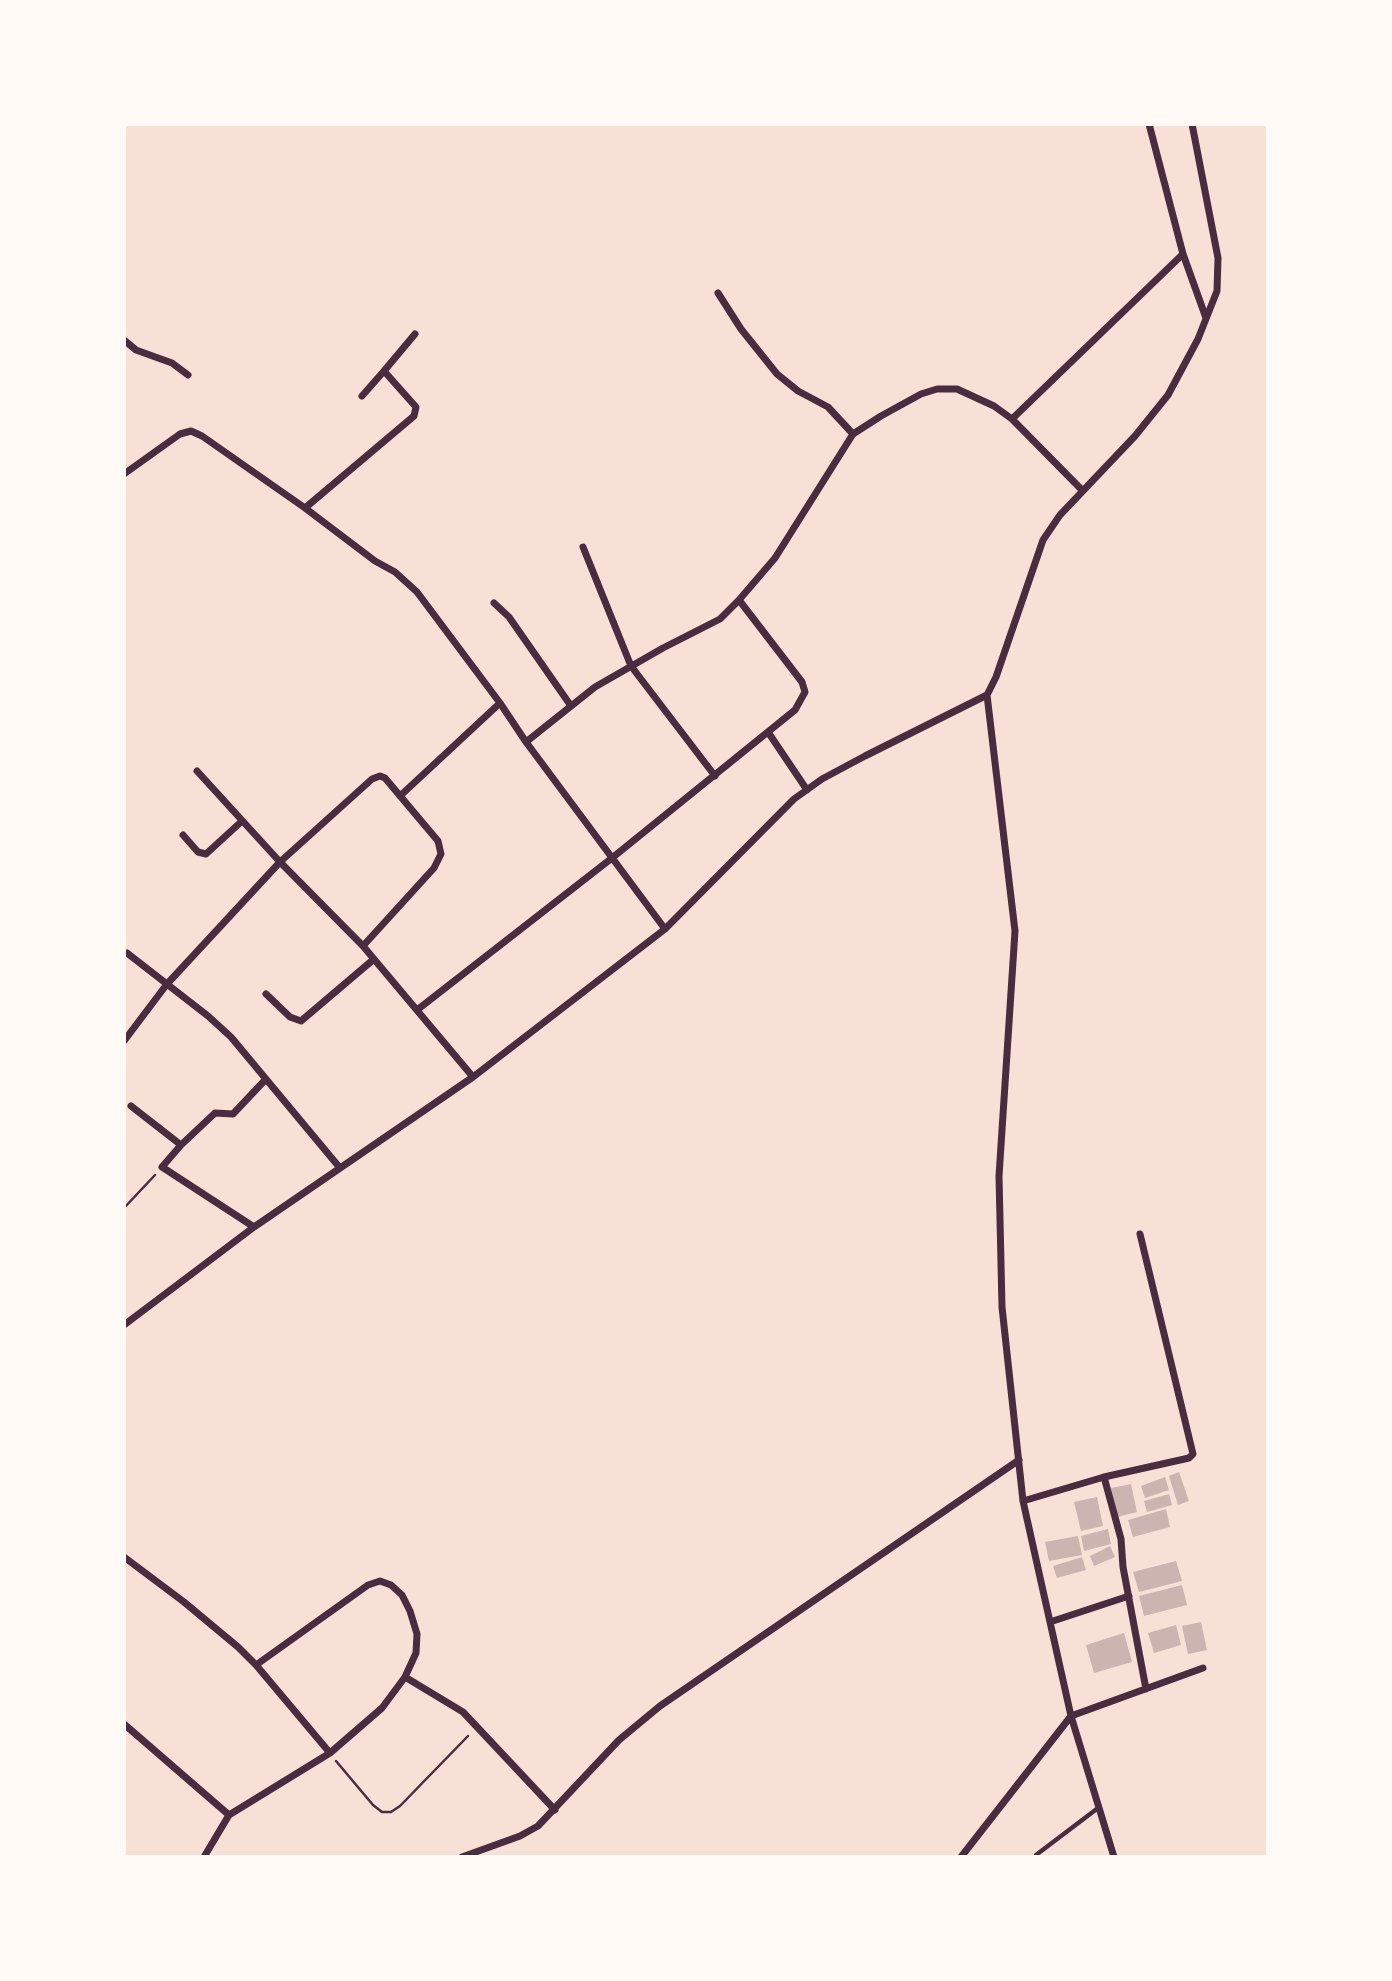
<!DOCTYPE html>
<html>
<head>
<meta charset="utf-8">
<style>
  body { margin:0 }
  #map { position:relative; width:1392px; height:1981px; overflow:hidden; background:#f7e1d7; font-family:"Work Sans",sans-serif }
  canvas { display:block }
  .frame { position:absolute; inset:0; border:126px solid #fffaf5; pointer-events:none }
</style>
</head>
<body>
<div id="map">
<canvas width="1392" height="1981"></canvas>
<div class="frame"></div>
</div>
<script>
const context = document.querySelector('canvas').getContext('2d');
context.lineJoin = 'round';
function paint(path, color) { context.fillStyle = color; context.fill(path, 'evenodd'); }
const shape = rows => new Path2D(rows.map(r => 'M' + r).join(''));
function trace(path, color, width, dash) { context.strokeStyle = color; context.lineWidth = width; context.lineCap = dash ? 'butt' : 'round'; context.setLineDash(dash || []); context.stroke(path); }
paint(shape([
  [1179,1472,1189,1501,1178,1505,1169,1476],
  [1165,1477,1169,1490,1145,1498,1141,1486],
  [1131,1484,1137,1512,1117,1517,1111,1488],
  [1169,1494,1172,1505,1147,1512,1144,1501],
  [1097,1497,1103,1526,1081,1531,1074,1502],
  [1166,1509,1170,1527,1133,1537,1128,1520],
  [1108,1529,1111,1544,1084,1551,1081,1536],
  [1078,1536,1082,1555,1049,1561,1045,1542],
  [1110,1546,1115,1557,1094,1566,1090,1556],
  [1082,1557,1086,1570,1057,1578,1053,1566],
  [1176,1561,1182,1581,1139,1592,1133,1572],
  [1182,1585,1187,1605,1144,1616,1139,1596],
  [1201,1622,1207,1650,1188,1654,1182,1626],
  [1176,1625,1181,1645,1154,1653,1148,1633],
  [1124,1633,1132,1662,1094,1673,1086,1645]
]), '#ccb4b1');
trace(shape([
  [124,1208,155,1175],
  [336,1761,373,1805,382,1812,391,1812,400,1806,468,1736]
]), '#4a2c40', 2.5);
trace(shape([
  [1036,1855,1098,1808]
]), '#4a2c40', 4.5);
trace(shape([
  [1149,124,1183,254,1206,318],
  [718,293,741,329,777,374,798,391,828,407,853,434],
  [124,340,136,350,172,363,188,375],
  [362,396,384,371],
  [1012,419,1183,254],
  [124,474,180,434,191,431,202,436,305,508,375,561,395,572,417,592,500,703,526,742,665,929],
  [305,508,414,416,416,407,384,371,415,334],
  [583,547,631,666,715,776],
  [494,603,509,617,571,706],
  [987,695,1015,931,999,1176,1002,1307,1023,1501,1071,1716,1114,1857],
  [768,732,807,790],
  [526,742,595,687,663,648,720,619,739,600,775,558,853,434,881,416,921,394,937,389,957,389,994,406,1012,419,1082,490],
  [197,771,280,862,363,946,473,1077],
  [400,796,500,703],
  [183,835,198,852,206,854,242,821],
  [127,953,208,1016,231,1037,340,1168],
  [266,994,290,1017,301,1021,374,959],
  [417,1010,612,858,795,710,805,692,802,682,739,600],
  [124,1041,167,984,280,862,372,779,380,776,385,778,438,841,441,854,434,868,363,946],
  [131,1106,181,1145,162,1167,254,1227],
  [181,1145,215,1113,233,1114,266,1079],
  [124,1325,254,1227,473,1077,665,929,794,799,822,779,865,756,987,695,996,677,1043,540,1060,515,1135,436,1168,395,1198,339,1217,291,1218,258,1192,124],
  [1104,1477,1121,1539,1123,1567,1146,1689],
  [1023,1501,1104,1477,1189,1458,1193,1454,1140,1234],
  [124,1557,184,1602,238,1647,256,1665,330,1753,382,1708,405,1677],
  [1050,1622,1129,1596],
  [256,1665,368,1585,380,1581,391,1585,402,1595,410,1611,417,1634,416,1653,405,1677,463,1712,555,1810],
  [124,1724,229,1815],
  [204,1857,229,1815,330,1753],
  [462,1857,520,1836,538,1826,619,1740,660,1706,1019,1460],
  [961,1857,1071,1716,1203,1668]
]), '#4a2c40', 7);
</script>
</body>
</html>
